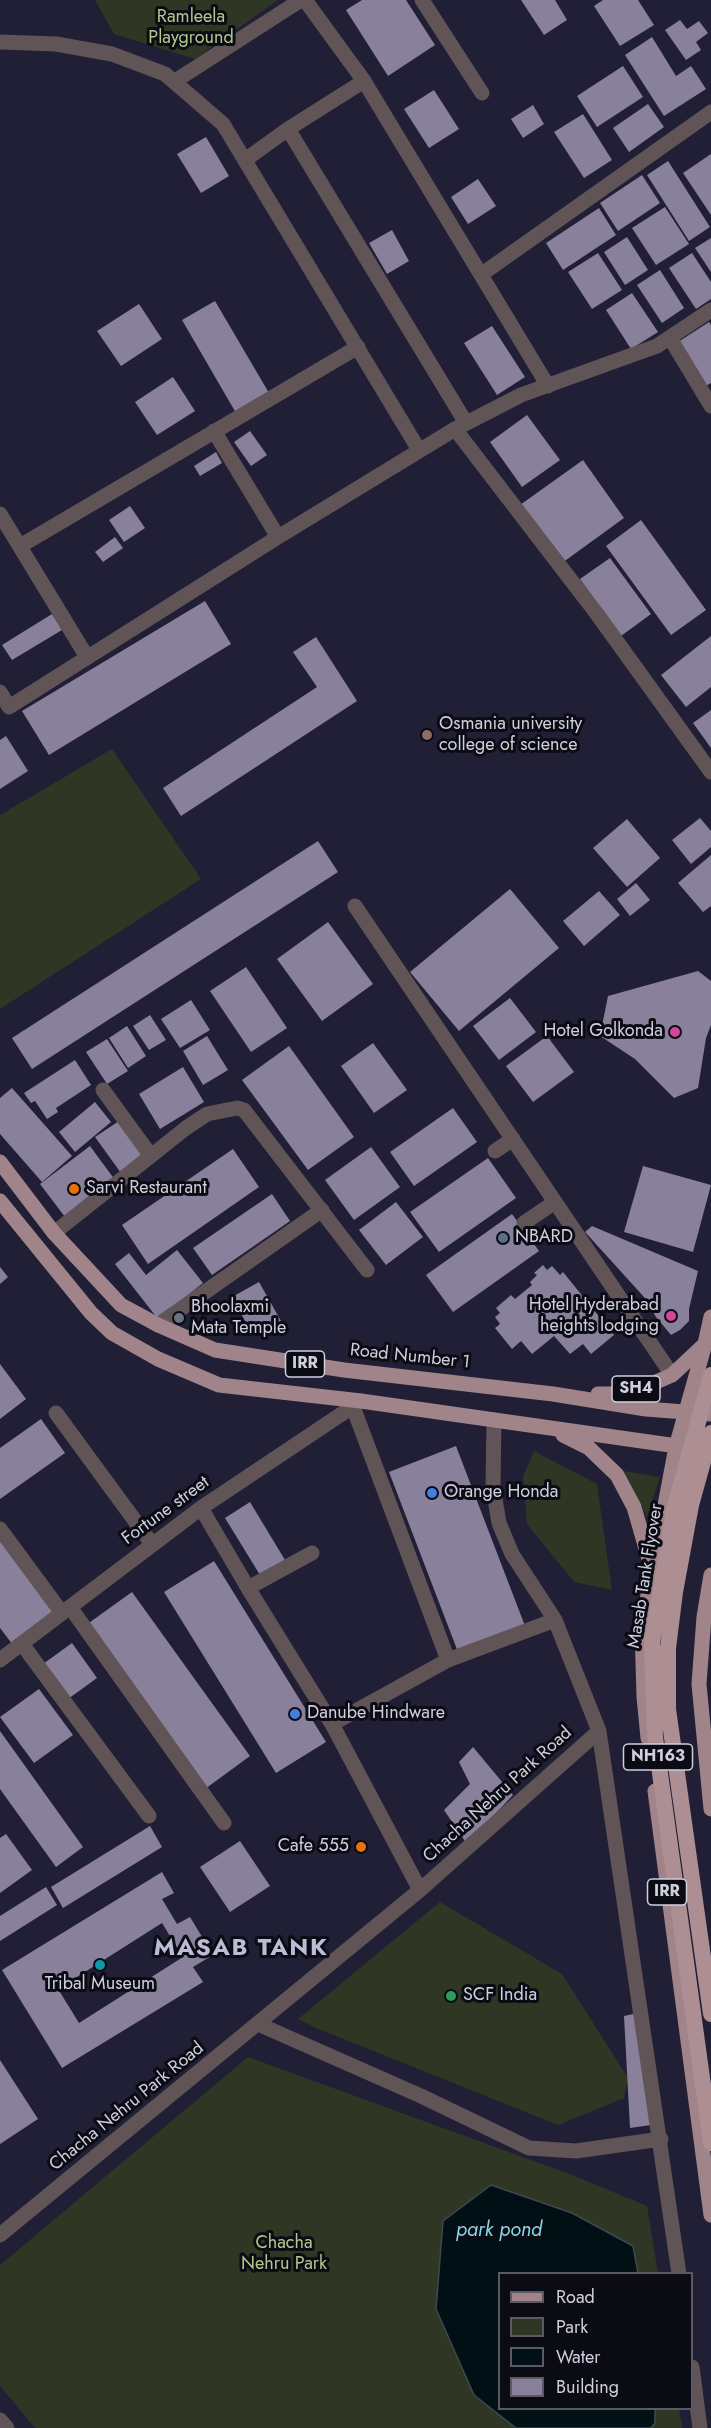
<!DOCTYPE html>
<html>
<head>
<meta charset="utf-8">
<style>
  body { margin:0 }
  #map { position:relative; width:711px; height:2428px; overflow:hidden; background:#211f35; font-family:Jost,sans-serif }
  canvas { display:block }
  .legend { position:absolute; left:498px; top:2272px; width:195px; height:138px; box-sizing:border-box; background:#0b0b14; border:2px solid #5a5965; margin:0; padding:8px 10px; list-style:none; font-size:18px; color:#d0cfde }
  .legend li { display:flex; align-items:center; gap:12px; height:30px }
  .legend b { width:30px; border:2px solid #5a5965 }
</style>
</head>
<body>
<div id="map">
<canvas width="711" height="2428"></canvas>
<ul class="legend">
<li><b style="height:8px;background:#a08489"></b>Road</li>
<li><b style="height:16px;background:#2f3624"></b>Park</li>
<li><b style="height:16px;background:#001014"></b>Water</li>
<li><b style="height:16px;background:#89819c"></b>Building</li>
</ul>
</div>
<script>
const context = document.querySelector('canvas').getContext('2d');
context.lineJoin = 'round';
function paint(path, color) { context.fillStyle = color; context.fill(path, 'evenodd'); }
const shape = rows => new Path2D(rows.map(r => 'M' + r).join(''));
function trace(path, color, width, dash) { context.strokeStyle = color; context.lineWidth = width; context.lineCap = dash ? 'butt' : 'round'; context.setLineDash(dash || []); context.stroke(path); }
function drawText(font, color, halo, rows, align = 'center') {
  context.font = font + ' Jost,sans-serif'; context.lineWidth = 6; context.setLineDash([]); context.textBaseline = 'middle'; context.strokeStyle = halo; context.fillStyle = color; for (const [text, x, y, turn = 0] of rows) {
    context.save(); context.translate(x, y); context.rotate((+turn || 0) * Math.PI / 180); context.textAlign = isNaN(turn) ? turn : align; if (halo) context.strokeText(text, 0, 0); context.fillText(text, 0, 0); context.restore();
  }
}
paint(shape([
  [95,0,278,0,195,59,114,34],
  [112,749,201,879,0,1009,0,815],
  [534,1451,597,1484,612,1590,574,1582,527,1524,523,1476],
  [624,1471,660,1477,647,1517],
  [440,1902,562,1974,628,2078,624,2098,558,2125,316,2028,298,2019],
  [248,2057,572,2175,647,2206,658,2273,500,2274,500,2408,679,2409,682,2428,35,2428,0,2386,0,2265]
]), '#2f3624');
const water = shape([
  [491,2185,572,2213,633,2246,638,2273,500,2274,500,2408,655,2409,655,2423,651,2428,516,2428,474,2395,436,2309,443,2221,491,2185]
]);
paint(water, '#001014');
trace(water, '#3e4951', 1.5);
paint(shape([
  [362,0,406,0,435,45,388,76,346,10],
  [521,0,555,0,567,20,544,35],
  [603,0,638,0,654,25,620,46,594,6],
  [680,20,687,29,699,21,708,33,696,42,701,50,686,60,665,30],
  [652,37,676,76,691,66,706,89,664,116,625,55],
  [623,66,643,97,597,127,577,96],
  [434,90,459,129,429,148,404,109],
  [648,104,664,127,629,152,613,128],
  [533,105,544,124,523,138,511,119],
  [583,114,612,160,584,178,554,132],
  [206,137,229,176,201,193,177,154],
  [711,154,711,215,683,173],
  [668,161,710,227,689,241,647,175],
  [642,175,660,203,618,231,600,203],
  [478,179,496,206,468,224,451,197],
  [665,207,689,244,656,265,632,228],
  [599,208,616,235,563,270,546,243],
  [392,230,409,261,387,274,369,243],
  [627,237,648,270,625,285,604,252],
  [711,238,711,272,695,248],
  [598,253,622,290,592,309,568,272],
  [692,253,711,282,711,299,696,309,669,268],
  [660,270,684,308,662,323,637,285],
  [632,293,658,332,631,349,606,310],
  [215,301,269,393,236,413,182,320],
  [139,304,162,339,121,366,97,331],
  [709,322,711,325,711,383,704,387,675,344],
  [492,326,525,377,497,395,464,343],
  [173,377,195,411,157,435,135,402],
  [527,415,560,460,522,487,490,442],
  [250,431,267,455,251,466,234,442],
  [216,452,222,463,200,476,194,466],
  [583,460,624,518,562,563,520,505],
  [130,506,145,528,124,542,109,520],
  [641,520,706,610,671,635,606,546],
  [115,537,123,548,103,562,95,552],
  [610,558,651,614,621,636,580,579],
  [205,601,231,644,49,755,22,711],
  [52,614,62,630,12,660,2,645],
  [711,636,711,687,686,707,661,675],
  [316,637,357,701,181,816,163,788,317,687,293,652],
  [711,710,711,748,693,723],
  [6,736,28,771,0,789,0,740],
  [700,818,711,831,711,847,691,864,672,840],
  [627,819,660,858,627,887,593,848],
  [318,841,338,872,32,1069,12,1038],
  [711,855,711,906,703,912,678,883],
  [636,883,650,900,630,916,617,899],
  [510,889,559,948,459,1031,410,972],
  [599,891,620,915,584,946,563,921],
  [328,922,373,984,322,1021,277,959],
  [246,967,287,1028,251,1052,210,991],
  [698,971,711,981,711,1025,706,1038,698,1088,674,1098,635,1059,600,1036,608,996],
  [510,998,536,1032,499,1060,473,1026],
  [191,1000,210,1030,180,1048,161,1019],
  [150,1015,166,1040,149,1050,133,1026],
  [127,1026,146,1056,128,1068,109,1038],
  [207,1036,228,1070,203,1085,183,1051],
  [547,1036,574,1072,533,1102,506,1066],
  [107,1039,128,1071,107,1084,86,1052],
  [373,1043,407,1090,374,1113,341,1066],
  [289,1046,354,1137,308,1170,242,1080],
  [75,1060,91,1085,56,1108,58,1112,47,1119,35,1101,31,1103,24,1093],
  [183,1067,204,1102,160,1129,139,1094],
  [12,1088,72,1156,42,1182,0,1134,0,1098],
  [95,1102,111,1122,75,1152,59,1132],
  [453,1108,477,1142,414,1186,390,1152],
  [119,1121,144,1157,121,1173,95,1137],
  [90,1146,115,1180,65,1217,40,1184],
  [371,1147,400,1187,354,1220,325,1180],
  [233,1149,259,1187,148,1264,122,1225],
  [488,1158,516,1198,439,1252,410,1212],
  [643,1166,711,1185,693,1252,624,1232],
  [272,1194,290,1221,212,1275,193,1248],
  [396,1202,423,1237,386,1265,359,1230],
  [512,1214,539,1251,453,1312,426,1275],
  [592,1226,698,1271,689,1309,689,1321,680,1330,671,1335,656,1317,644,1297,585,1232],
  [177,1250,203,1283,158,1319,115,1264,129,1253,146,1275],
  [543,1265,547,1270,552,1266,560,1275,563,1272,614,1335,591,1354,583,1344,570,1354,554,1336,532,1354,521,1341,512,1349,495,1328,500,1324,495,1317,500,1313,496,1308,511,1295,515,1299,532,1285,530,1282,537,1275,534,1273],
  [0,1267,8,1277,0,1284],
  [259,1282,281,1321,253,1336,232,1297],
  [0,1364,26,1399,0,1419],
  [41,1419,65,1453,0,1499,0,1448],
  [456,1446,525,1626,458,1652,389,1472],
  [250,1502,285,1560,260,1575,225,1518],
  [0,1538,56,1611,13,1645,0,1628],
  [214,1561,326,1742,276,1773,164,1592],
  [132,1592,250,1756,205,1789,86,1625],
  [72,1643,97,1678,68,1699,43,1664],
  [39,1689,73,1735,34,1763,0,1717],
  [0,1731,83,1847,56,1867,0,1789],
  [473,1747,513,1795,467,1844,444,1810,470,1784,459,1762],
  [150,1826,162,1847,63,1908,51,1887],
  [6,1834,32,1870,0,1893,0,1838],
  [240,1841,270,1886,230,1912,200,1867],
  [162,1872,174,1893,162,1899,177,1924,190,1917,213,1955,193,1967,203,1982,62,2068,2,1970],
  [162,1923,183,1957,79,2023,58,1989],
  [46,1887,57,1905,0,1941,0,1916],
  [638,2013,651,2125,630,2128,624,2016],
  [0,2060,38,2119,0,2144]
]), '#89819c');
trace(shape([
  [305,0,364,81,548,386],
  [422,0,482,93],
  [0,42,56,44,112,54,165,74,223,124,419,450],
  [175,81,301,0],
  [288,129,466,423],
  [245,160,288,129,364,81],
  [482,274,711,112],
  [670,338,711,406],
  [455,429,597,614,711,772],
  [214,431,278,537],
  [0,514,87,657],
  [20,546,358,347],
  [0,692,9,707,278,537,455,429,521,395,657,346,711,310],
  [355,906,672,1375],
  [103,1090,151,1156],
  [495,1151,513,1139],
  [524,1223,555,1202],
  [54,1233,186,1128,207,1114,237,1108,244,1110,367,1270],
  [158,1325,322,1210],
  [353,1407,448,1660,555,1620],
  [56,1413,152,1544],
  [494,1420,493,1487,499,1523,512,1554,555,1620,599,1731,679,2274],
  [201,1508,248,1588,332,1724,420,1890],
  [0,1529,62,1613],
  [248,1588,312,1553],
  [70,1607,224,1823],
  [22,1644,149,1816],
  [0,1660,201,1508,361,1401],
  [332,1724,448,1660],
  [258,2024,421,2096,529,2148,576,2151,661,2139],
  [0,2235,420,1890,599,1731],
  [692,2367,700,2428],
  [0,2420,7,2428]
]), '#615456', 15);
trace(shape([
  [0,1162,54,1233,121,1305,158,1325,215,1350,344,1370,553,1394,646,1409,711,1414],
  [0,1201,91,1313,112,1333,158,1359,219,1385,361,1401,684,1447],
  [598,1394,615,1394,647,1386,672,1375,703,1346],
  [563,1435,589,1448,617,1475,634,1507,651,1566],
  [711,1575,704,1617,699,1684,711,1809],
  [648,1738,644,1697,642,1627,676,1447,705,1344,711,1317],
  [655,1791,711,2215]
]), '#a08489', 15);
trace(shape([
  [711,1375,674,1510,652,1643,655,1737,711,2143],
  [711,1433,691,1505,675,1592,668,1648,668,1709,711,2014]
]), '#ac8e93', 16);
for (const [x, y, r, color] of [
  [427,735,6,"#8d6e63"],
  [675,1032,6,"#d1479c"],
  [74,1189,6,"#e8710a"],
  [503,1238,6,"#5c6f8a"],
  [671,1316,6,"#d1479c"],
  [179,1318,6,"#6b7280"],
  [432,1493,6,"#3f7fe0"],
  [295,1714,6,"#3f7fe0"],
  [361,1847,6,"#e8710a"],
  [100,1965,6,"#0f9aa8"],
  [451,1996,6,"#2e9e5b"]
]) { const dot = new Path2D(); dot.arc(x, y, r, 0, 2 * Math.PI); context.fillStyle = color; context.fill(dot); trace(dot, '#0b0b14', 2); }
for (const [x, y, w] of [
  [305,1364,39],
  [636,1389,48],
  [658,1757,69],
  [667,1892,39]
]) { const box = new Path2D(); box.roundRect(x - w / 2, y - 13, w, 26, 4.5); context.fillStyle = '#0b0b14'; context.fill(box); trace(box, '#d0cfde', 1.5); }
drawText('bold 16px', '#d0cfde', null, [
  ["IRR",305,1364],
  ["SH4",636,1389],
  ["NH163",658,1757],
  ["IRR",667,1892]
]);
drawText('18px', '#b2c98e', '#0b0b14', [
  ["Ramleela",191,18],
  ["Playground",191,39],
  ["Chacha",284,2244],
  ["Nehru Park",284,2265]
]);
drawText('18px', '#d0cfde', '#0b0b14', [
  ["Osmania university",439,725],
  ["college of science",439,746],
  ["Hotel Golkonda",663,1032,"right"],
  ["Sarvi Restaurant",86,1189],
  ["NBARD",515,1238],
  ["Hotel Hyderabad",659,1306,"right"],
  ["heights lodging",659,1327,"right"],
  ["Bhoolaxmi",191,1308],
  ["Mata Temple",191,1329],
  ["Orange Honda",444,1493],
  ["Danube Hindware",307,1714],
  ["Cafe 555",349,1847,"right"],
  ["Tribal Museum",100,1985,"center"],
  ["SCF India",463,1996]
], 'left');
drawText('18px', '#d0cfde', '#0b0b14', [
  ["Road Number 1",410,1357,6],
  ["Fortune street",166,1511,-36],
  ["Masab Tank Flyover",646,1576,-81],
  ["Chacha Nehru Park Road",498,1795,-42],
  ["Chacha Nehru Park Road",127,2107,-39]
]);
drawText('italic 20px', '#87d9e9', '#0b0b14', [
  ["park pond",499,2231]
]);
context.letterSpacing = '1.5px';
drawText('bold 24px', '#bcbbd8', '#0b0b14', [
  ["MASAB TANK",241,1949]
]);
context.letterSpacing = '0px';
</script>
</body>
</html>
